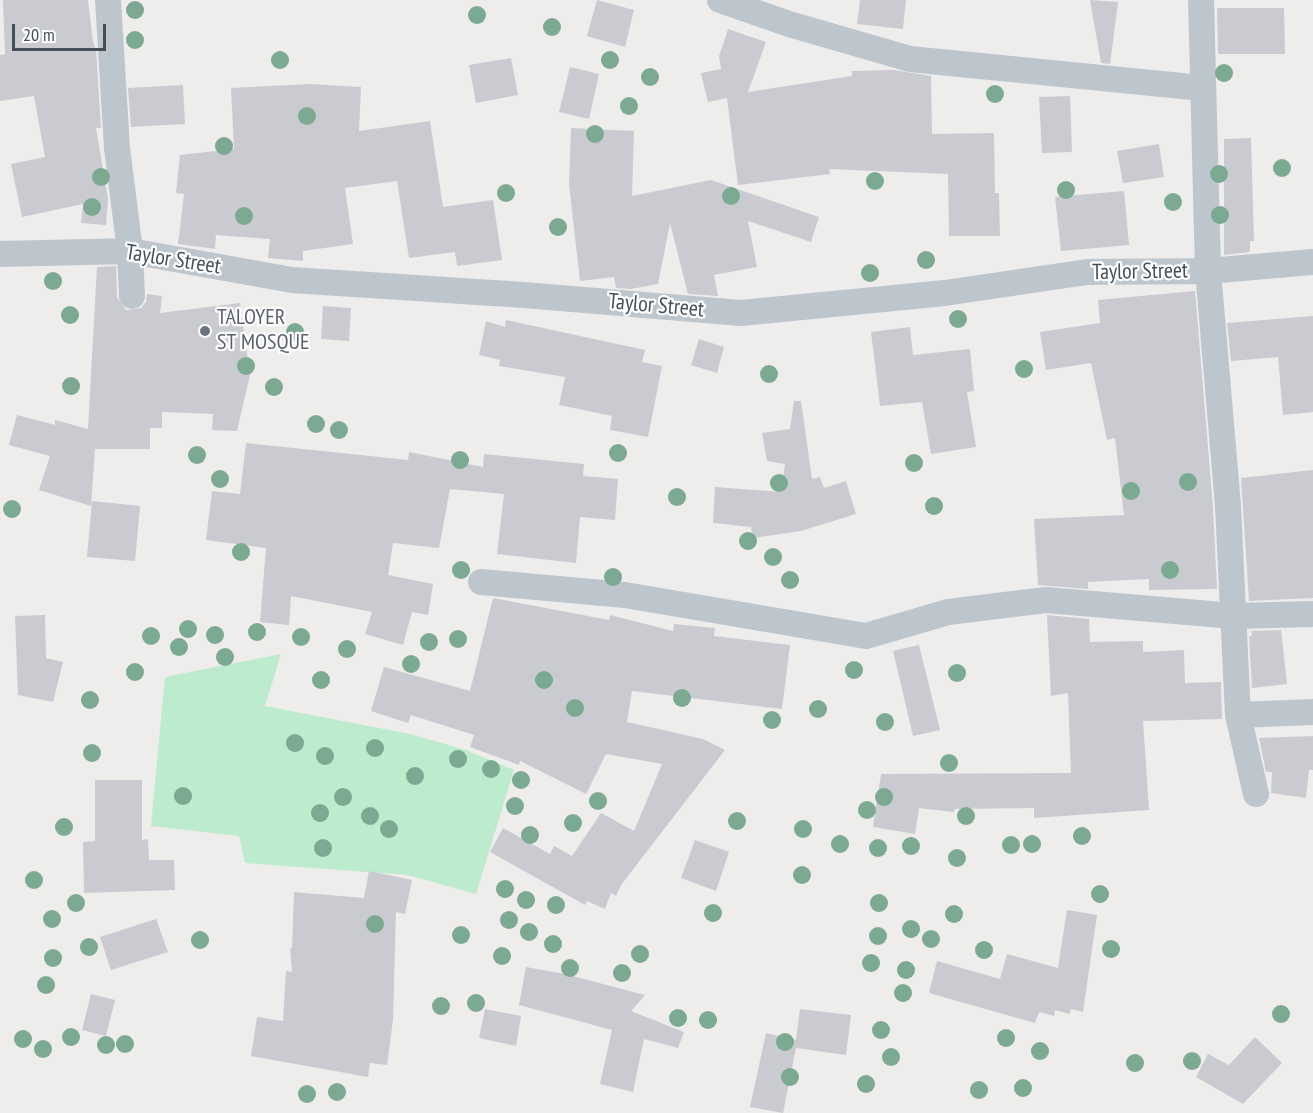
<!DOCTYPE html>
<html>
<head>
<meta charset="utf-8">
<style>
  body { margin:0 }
  #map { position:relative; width:1313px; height:1113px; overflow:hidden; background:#efecec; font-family:"PT Sans Narrow",sans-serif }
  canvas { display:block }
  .scale { position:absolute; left:12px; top:24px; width:94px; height:27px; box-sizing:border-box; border:3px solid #464f58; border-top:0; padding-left:8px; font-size:18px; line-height:21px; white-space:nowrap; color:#464f58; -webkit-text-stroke:4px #fff; paint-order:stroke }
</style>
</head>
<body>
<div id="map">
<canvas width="1313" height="1113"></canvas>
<div class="scale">20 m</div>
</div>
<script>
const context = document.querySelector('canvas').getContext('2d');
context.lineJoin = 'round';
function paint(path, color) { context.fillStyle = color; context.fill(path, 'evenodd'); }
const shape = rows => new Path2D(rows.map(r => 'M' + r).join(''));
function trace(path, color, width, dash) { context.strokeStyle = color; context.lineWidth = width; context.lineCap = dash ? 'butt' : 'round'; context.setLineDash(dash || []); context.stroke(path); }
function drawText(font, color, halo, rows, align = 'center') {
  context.font = font + ' "PT Sans Narrow",sans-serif'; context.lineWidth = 4.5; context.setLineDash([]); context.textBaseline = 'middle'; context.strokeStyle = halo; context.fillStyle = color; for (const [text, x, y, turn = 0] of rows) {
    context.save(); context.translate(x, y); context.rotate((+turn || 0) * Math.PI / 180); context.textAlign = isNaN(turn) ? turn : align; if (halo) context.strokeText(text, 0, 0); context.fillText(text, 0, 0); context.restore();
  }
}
paint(shape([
  [281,654,265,706,410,734,466,750,514,770,476,894,408,875,245,863,239,836,151,826,165,677]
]), '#bcebcd');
paint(shape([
  [3,0,88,0,93,42,96,49,101,128,96,128,108,199,106,225,81,223,83,204,22,217,11,164,45,157,34,96,0,101,0,55,5,54],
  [597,0,634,10,625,47,587,36],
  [860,0,906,0,903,29,857,24],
  [1090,0,1118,2,1110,64,1101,63],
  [1217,8,1284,8,1285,54,1218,54],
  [728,29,766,42,748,92,852,76,852,71,894,70,931,76,932,134,994,133,995,193,999,193,1000,236,949,236,948,174,829,169,830,174,738,185,727,98,708,102,701,73,721,69,719,56],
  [511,58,518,95,476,103,469,65],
  [570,67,599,74,589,119,559,112],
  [310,84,361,87,359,131,430,121,443,207,493,200,502,260,457,266,455,252,409,258,397,181,345,188,353,244,303,251,303,261,268,258,270,239,216,235,215,249,178,244,184,194,176,193,180,155,234,149,231,88],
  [183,85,185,124,131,127,128,88],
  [1070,96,1072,152,1042,153,1039,97],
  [571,128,634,131,632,196,711,180,819,217,811,242,748,221,757,267,714,275,718,296,688,294,670,223,658,284,631,289,616,288,614,277,580,281,569,184],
  [1251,138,1254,241,1250,241,1250,252,1224,255,1224,139],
  [1159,144,1164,177,1123,183,1117,151],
  [1124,191,1129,245,1061,251,1055,197],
  [116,266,117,297,126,310,141,308,146,302,147,294,162,296,160,313,240,303,250,375,237,431,212,430,213,414,162,412,162,428,150,428,150,449,95,449,91,506,39,490,50,456,9,445,17,415,55,425,55,420,88,429,97,267],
  [1195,291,1213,507,1217,589,1149,590,1149,579,1088,582,1088,589,1038,585,1034,519,1124,515,1115,438,1107,440,1091,363,1046,370,1040,332,1100,323,1098,300],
  [323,306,351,308,349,341,321,339],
  [1313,316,1313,412,1283,415,1278,357,1231,361,1227,323],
  [506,320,645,350,642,362,662,366,648,437,610,430,612,416,559,405,565,377,499,366,500,360,479,355,486,321,505,327],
  [910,327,913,355,970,349,974,391,967,392,976,447,931,454,922,402,880,406,871,332],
  [699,339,724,347,717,373,691,365],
  [794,401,801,401,812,479,820,477,824,488,846,481,856,514,801,531,753,538,751,527,713,523,715,487,781,492,785,464,767,461,762,433,790,429],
  [246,443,408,460,409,452,483,467,484,454,584,464,583,476,618,479,615,520,580,517,576,563,497,554,504,494,450,489,439,548,393,543,388,575,433,584,428,615,412,612,403,645,365,634,372,612,291,596,289,625,260,622,266,548,206,540,212,491,240,494],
  [1313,470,1313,598,1249,601,1241,478],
  [92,501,140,506,135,561,87,557],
  [493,598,609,620,610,615,673,631,674,624,715,628,714,636,790,645,782,709,632,691,627,722,703,739,725,750,621,885,616,896,611,893,605,909,587,901,585,905,490,852,503,828,550,854,554,846,572,856,601,813,634,831,662,764,606,754,586,794,520,761,519,765,470,747,474,735,411,715,408,723,371,711,384,667,470,691],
  [45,615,46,658,63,662,53,702,18,695,15,616],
  [1047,615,1089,619,1090,642,1143,641,1143,652,1184,650,1185,683,1221,682,1222,719,1143,721,1149,810,1034,818,1034,808,954,809,954,812,919,808,915,834,873,827,881,774,1071,773,1068,693,1051,696],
  [1281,630,1287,684,1252,688,1249,636,1252,636,1251,631],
  [919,645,940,730,913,736,893,651],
  [1313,736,1313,770,1309,770,1306,798,1271,793,1272,772,1266,772,1259,738],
  [95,780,142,780,142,840,148,839,149,860,174,860,175,890,84,893,83,842,95,841],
  [695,840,729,852,716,891,681,878],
  [369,871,412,880,405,914,396,912,393,1020,387,1065,370,1063,368,1077,251,1056,257,1017,283,1021,286,971,292,972,290,948,292,948,294,892,364,898],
  [1067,910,1097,915,1083,1012,1071,1009,1069,1014,1055,1010,1054,1016,1039,1012,1035,1023,929,993,937,961,1000,979,1007,954,1058,968],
  [156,919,168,952,111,970,100,937],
  [526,967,565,974,645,995,631,1011,684,1032,678,1048,644,1039,633,1092,600,1084,612,1030,519,1005],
  [91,994,115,1000,106,1036,82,1030],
  [485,1009,521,1016,516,1046,479,1038],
  [800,1009,851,1015,846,1055,796,1048,783,1113,750,1107,766,1033,796,1040],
  [1255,1037,1282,1063,1243,1104,1196,1077,1208,1054,1229,1065]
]), '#cacbd1');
trace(shape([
  [108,0,117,148,130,251,132,296],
  [720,0,789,24,910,59,1202,88],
  [1201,0,1208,271,1228,506,1238,715,1256,794],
  [0,254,130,251,292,280,524,295,741,313,945,293,1087,272,1208,271,1313,262],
  [481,582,625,595,866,636,948,612,1046,600,1234,616,1313,614],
  [1238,715,1313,712]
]), '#bec6cd', 26);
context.fillStyle = '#7ba991';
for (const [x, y] of [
  [135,10],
  [477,15],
  [552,27],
  [135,40],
  [280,60],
  [610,60],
  [1224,73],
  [650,77],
  [995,94],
  [629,106],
  [307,116],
  [595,134],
  [224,146],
  [1282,168],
  [1219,174],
  [101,177],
  [875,181],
  [1066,190],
  [506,193],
  [731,196],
  [1173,202],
  [92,207],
  [1220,215],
  [244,216],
  [558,227],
  [926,260],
  [870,273],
  [53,281],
  [70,315],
  [958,319],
  [295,332],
  [246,366],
  [1024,369],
  [769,374],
  [71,386],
  [274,387],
  [316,424],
  [339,430],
  [618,453],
  [197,455],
  [460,460],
  [914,463],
  [220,479],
  [1188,482],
  [779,483],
  [1131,491],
  [677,497],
  [934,506],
  [12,509],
  [748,541],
  [241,552],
  [773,557],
  [461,570],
  [1170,570],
  [613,577],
  [790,580],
  [188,629],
  [257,632],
  [215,635],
  [151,636],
  [301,637],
  [458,639],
  [429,642],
  [179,647],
  [347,649],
  [225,657],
  [411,664],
  [854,670],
  [135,672],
  [957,673],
  [321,680],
  [544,680],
  [682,698],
  [90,700],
  [575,708],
  [818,709],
  [772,720],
  [885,722],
  [295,743],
  [375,748],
  [92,753],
  [325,756],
  [458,759],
  [949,763],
  [491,769],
  [415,776],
  [521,780],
  [183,796],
  [343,797],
  [884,797],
  [598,801],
  [515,806],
  [867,810],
  [320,813],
  [370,816],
  [966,816],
  [737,821],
  [573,823],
  [64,827],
  [389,829],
  [803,829],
  [530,835],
  [1082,836],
  [840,844],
  [1032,844],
  [1011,845],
  [911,846],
  [323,848],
  [878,848],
  [957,858],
  [802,875],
  [34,880],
  [505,889],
  [1100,894],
  [526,900],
  [76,903],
  [879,903],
  [556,905],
  [713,913],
  [954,914],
  [52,919],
  [509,920],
  [375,924],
  [911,929],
  [529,932],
  [461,935],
  [878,936],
  [931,939],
  [200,940],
  [553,944],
  [89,947],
  [1111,949],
  [984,950],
  [640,954],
  [502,956],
  [53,958],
  [871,963],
  [570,968],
  [906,970],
  [622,973],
  [46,985],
  [903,993],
  [476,1003],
  [441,1006],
  [1281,1014],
  [678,1018],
  [708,1020],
  [881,1030],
  [71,1037],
  [1006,1038],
  [23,1039],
  [785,1042],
  [125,1044],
  [106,1045],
  [43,1049],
  [1040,1051],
  [891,1057],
  [1192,1061],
  [1135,1063],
  [790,1077],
  [866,1084],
  [1023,1088],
  [979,1090],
  [337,1092],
  [307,1094]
]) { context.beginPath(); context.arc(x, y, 9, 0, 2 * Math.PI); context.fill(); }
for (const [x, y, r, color] of [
  [205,331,6,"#6b7280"]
]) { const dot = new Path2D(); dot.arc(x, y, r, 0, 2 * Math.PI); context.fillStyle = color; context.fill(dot); trace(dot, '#fff', 2); }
drawText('22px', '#464f58', '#fff', [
  ["Taylor Street",173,260,9],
  ["Taylor Street",1140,272,-1],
  ["Taylor Street",656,306,5]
]);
drawText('22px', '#5b616d', '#fff', [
  ["TALOYER",217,318],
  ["ST MOSQUE",217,343]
], 'left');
</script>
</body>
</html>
